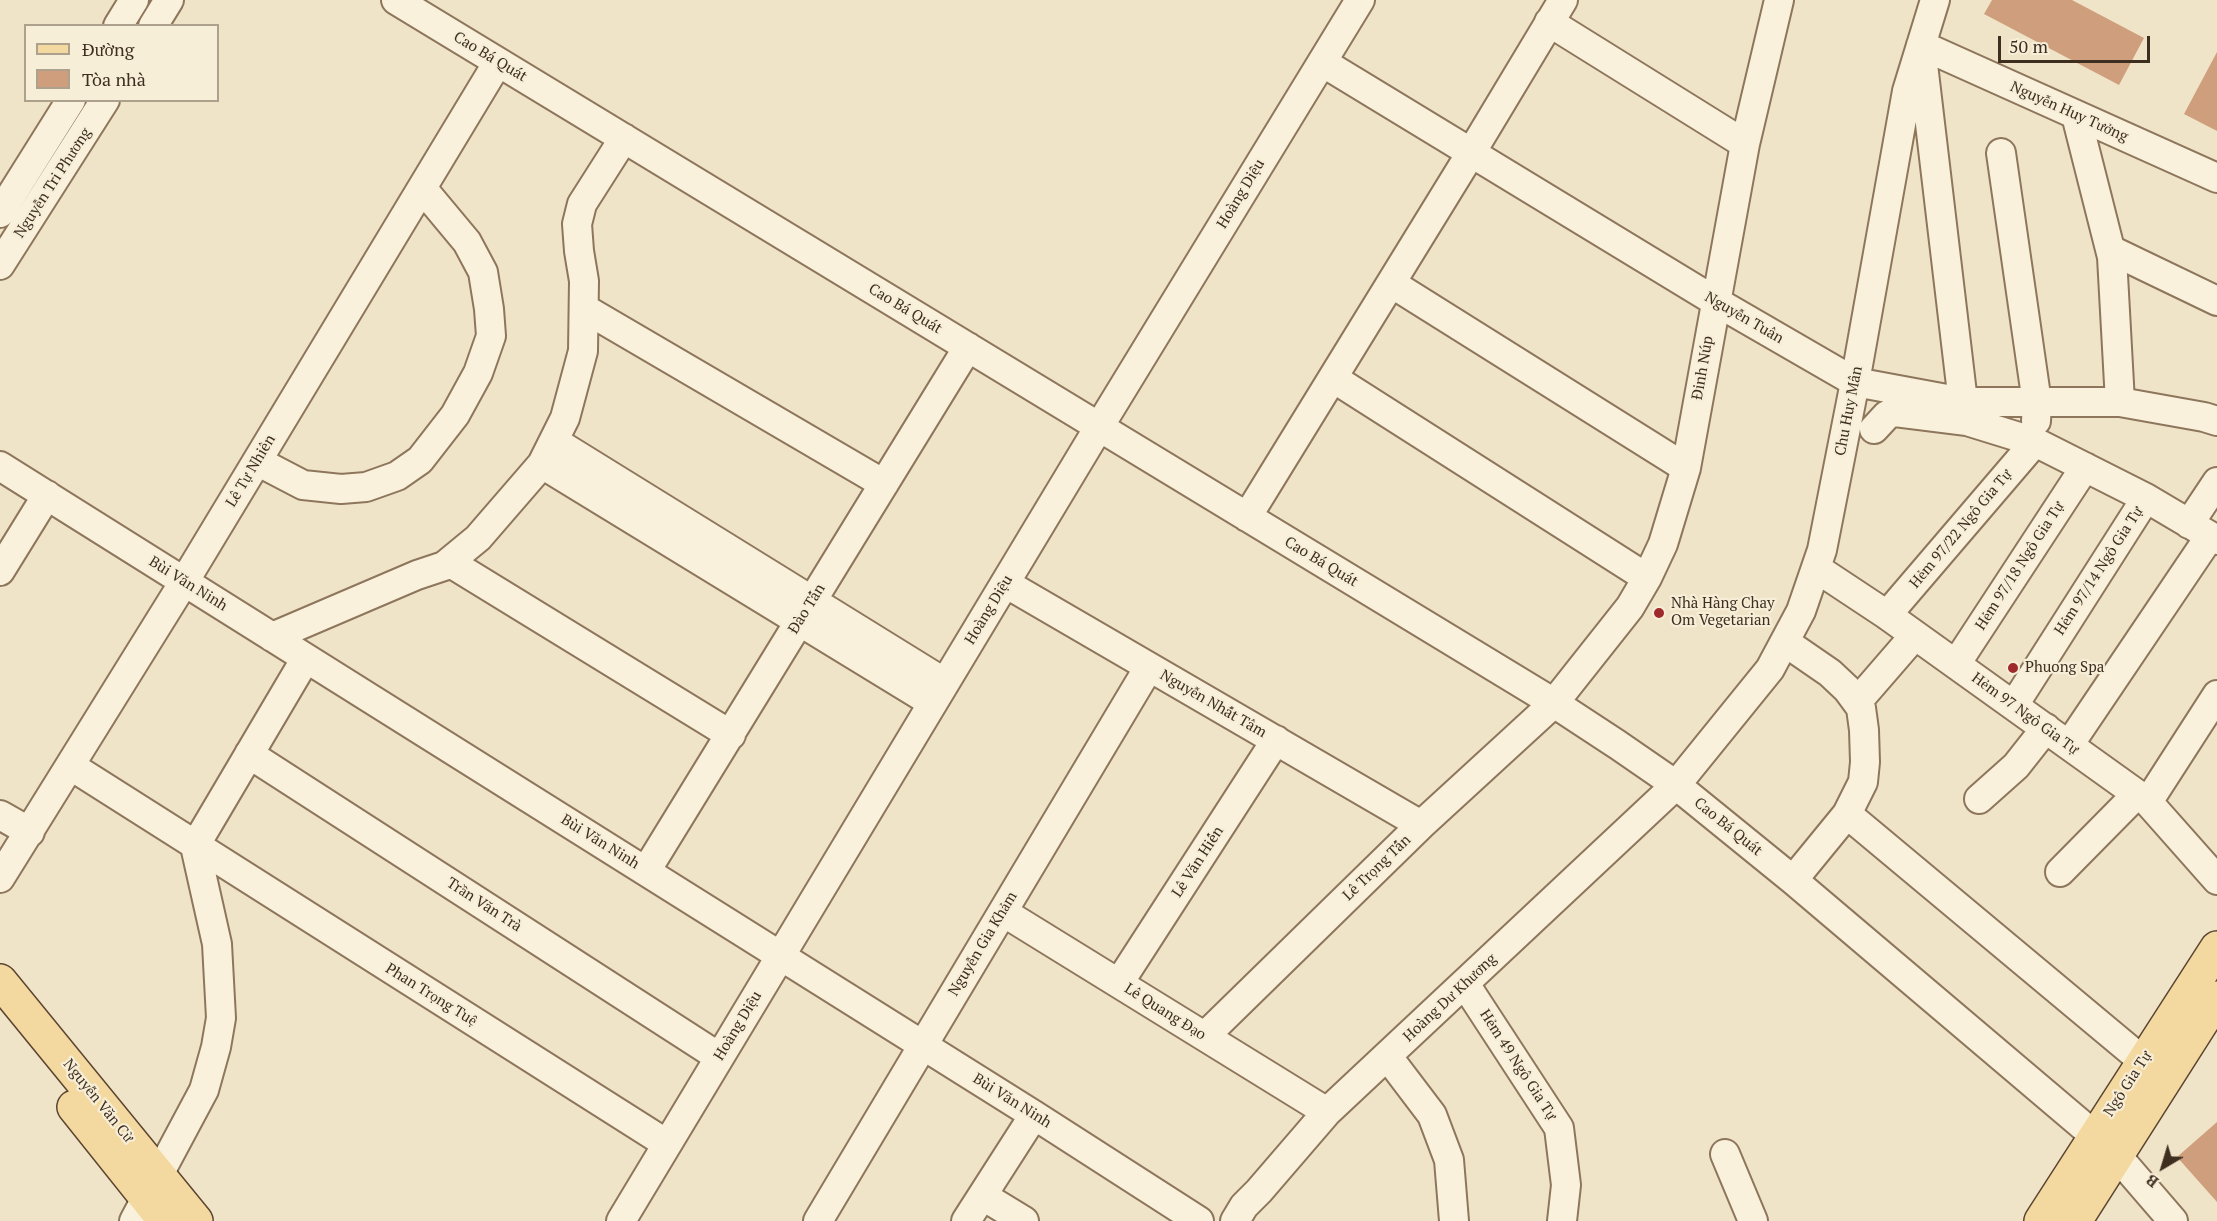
<!DOCTYPE html>
<html>
<head>
<meta charset="utf-8">
<style>
  body { margin:0 }
  #map { position:relative; width:2217px; height:1221px; overflow:hidden; background:#f0e4c8; font-family:"PT Serif",serif }
  canvas { display:block }
  .legend { position:absolute; left:24px; top:24px; width:195px; height:78px; box-sizing:border-box; background:#f7eed8; border:2px solid #ada18e; margin:0; padding:8px 10px; list-style:none; font-size:18px; color:#3d2e20 }
  .legend li { display:flex; align-items:center; gap:12px; height:30px }
  .legend b { width:30px; border:2px solid #ada18e }
  .north { position:absolute; left:2133px; top:1137px; width:60px; height:60px; -webkit-text-stroke:4px #f7eed8; paint-order:stroke; rotate:218deg; font-size:16px; font-weight:700; line-height:24px; text-align:center; color:#3d2e20 }
  .north::after { content:''; display:block; margin:auto; width:21px; height:27px; background:#3d2e20; clip-path:polygon(50% 0,100% 100%,50% 72%,0 100%) }
  .scale { position:absolute; left:1998px; top:36px; width:152px; height:27px; box-sizing:border-box; border:3px solid #3d2e20; border-top:0; padding-left:8px; font-size:18px; line-height:21px; white-space:nowrap; color:#3d2e20; -webkit-text-stroke:4px #f7eed8; paint-order:stroke }
</style>
</head>
<body>
<div id="map">
<canvas width="2217" height="1221"></canvas>
<ul class="legend">
<li><b style="height:8px;background:#f3d9a0"></b>Đường</li>
<li><b style="height:16px;background:#cf9f7d"></b>Tòa nhà</li>
</ul>
<div class="north">B</div>
<div class="scale">50 m</div>
</div>
<script>
const context = document.querySelector('canvas').getContext('2d');
context.lineJoin = 'round';
function paint(path, color) { context.fillStyle = color; context.fill(path, 'evenodd'); }
const shape = rows => new Path2D(rows.map(r => 'M' + r).join(''));
function trace(path, color, width, dash) { context.strokeStyle = color; context.lineWidth = width; context.lineCap = dash ? 'butt' : 'round'; context.setLineDash(dash || []); context.stroke(path); }
function drawText(font, color, halo, rows, align = 'center') {
  context.font = font + ' "PT Serif",serif'; context.lineWidth = 4.5; context.setLineDash([]); context.textBaseline = 'middle'; context.strokeStyle = halo; context.fillStyle = color; for (const [text, x, y, turn = 0] of rows) {
    context.save(); context.translate(x, y); context.rotate((+turn || 0) * Math.PI / 180); context.textAlign = isNaN(turn) ? turn : align; if (halo) context.strokeText(text, 0, 0); context.fillText(text, 0, 0); context.restore();
  }
}
paint(shape([
  [1992,0,2072,0,2144,38,2119,85,1984,14],
  [2217,52,2217,131,2184,114],
  [2217,1122,2217,1202,2177,1157]
]), '#cf9f7d');
const minor = shape([
  [396,0,1554,703,1618,745,1676,785,1793,880,2095,1136,2117,1156,2173,1221],
  [1549,22,1745,144],
  [118,26,134,0],
  [153,26,169,0],
  [1921,45,2217,178],
  [1922,56,1963,402],
  [1322,62,1715,301,1855,382,1963,402,2120,402,2204,417,2217,421],
  [2076,115,2112,257,2120,402],
  [2001,153,2037,403,2036,421],
  [0,213,71,100],
  [2111,250,2217,301],
  [0,265,105,100],
  [1391,283,1686,468],
  [585,309,884,484],
  [1333,378,1647,578],
  [1874,429,1887,415,1895,412,1967,421,2035,442,2146,498,2217,540],
  [554,441,945,683],
  [257,461,303,485,341,489,366,487,397,476,420,460,455,415,478,373,491,336,489,309,483,272,467,242,422,188],
  [542,464,933,703],
  [0,466,1034,1115,1199,1221],
  [1247,517,1471,153,1563,0],
  [2189,524,2217,482],
  [449,562,731,735],
  [1816,568,1887,615,2148,802,2217,880],
  [0,571,47,495],
  [1005,583,1421,825],
  [1887,615,2035,442],
  [272,637,417,575,444,566,478,538,542,464,565,418,583,351,584,281,579,251,577,224,582,204,624,138],
  [1785,642,1830,673,1847,689,1861,708,1864,730,1865,762,1863,782,1847,814,1793,880],
  [1956,664,2085,467],
  [1857,702,1915,635],
  [2014,705,2146,498],
  [2069,745,2210,536],
  [249,754,719,1057],
  [71,766,667,1144],
  [1979,799,2016,766,2046,728],
  [2148,802,2217,695],
  [1847,814,2143,1061],
  [0,815,30,832],
  [646,871,968,347],
  [2060,872,2137,794],
  [0,878,184,582,498,62],
  [1003,912,1327,1112],
  [1119,983,1276,740],
  [1465,984,1559,1128,1566,1185,1562,1221],
  [1205,1036,1421,825,1554,703,1630,607,1647,578,1663,544,1686,468,1745,144,1779,0],
  [1388,1057,1432,1115,1449,1160,1454,1221],
  [1725,1154,1753,1221],
  [983,1196,1024,1221],
  [134,1221,204,1090,216,1047,221,1018,217,944,195,846,306,658],
  [621,1221,1099,427,1360,0],
  [818,1221,1149,667],
  [966,1221,1034,1115],
  [1235,1221,1244,1206,1259,1191,1327,1112,1676,785,1770,669,1801,611,1822,550,1855,382,1907,91,1935,0]
]);
const major = shape([
  [0,981,196,1221],
  [74,1107,165,1221],
  [2041,1221,2217,948],
  [2075,1221,2217,998]
]);
trace(minor, '#8d765c', 32);
trace(major, '#5b4430', 36);
trace(minor, '#faf1dc', 28);
trace(major, '#f3d9a0', 33);
for (const [x, y, r, color] of [
  [1659,613,6,"#9e2a2b"],
  [2013,668,6,"#9e2a2b"]
]) { const dot = new Path2D(); dot.arc(x, y, r, 0, 2 * Math.PI); context.fillStyle = color; context.fill(dot); trace(dot, '#f7eed8', 2); }
drawText('15px', '#3d2e20', '#f7eed8', [
  ["Cao Bá Quát",490,57,31],
  ["Nguyễn Huy Tưởng",2069,112,24],
  ["Nguyễn Tri Phương",53,183,-57],
  ["Hoàng Diệu",1241,194,-59],
  ["Cao Bá Quát",905,309,31],
  ["Nguyễn Tuân",1744,318,30],
  ["Đinh Núp",1703,368,-80],
  ["Chu Huy Mân",1849,411,-79],
  ["Lê Tự Nhiên",251,471,-59],
  ["Hẻm 97/22 Ngô Gia Tự",1961,529,-50],
  ["Cao Bá Quát",1321,562,31],
  ["Hẻm 97/18 Ngô Gia Tự",2020,566,-57],
  ["Hẻm 97/14 Ngô Gia Tự",2099,571,-57],
  ["Bùi Văn Ninh",188,584,32],
  ["Đào Tấn",807,609,-58],
  ["Hoàng Diệu",989,610,-59],
  ["Nguyễn Nhất Tâm",1213,704,30],
  ["Hẻm 97 Ngô Gia Tự",2025,714,36],
  ["Cao Bá Quát",1728,827,39],
  ["Bùi Văn Ninh",600,842,32],
  ["Lê Văn Hiến",1198,862,-57],
  ["Lê Trọng Tấn",1377,868,-44],
  ["Trần Văn Trà",484,905,33],
  ["Nguyễn Gia Khảm",983,944,-59],
  ["Phan Trọng Tuệ",431,995,32],
  ["Hoàng Dư Khương",1450,998,-43],
  ["Lê Quang Đạo",1165,1012,32],
  ["Hoàng Diệu",738,1026,-59],
  ["Hẻm 49 Ngô Gia Tự",1518,1065,57],
  ["Ngô Gia Tự",2128,1084,-57],
  ["Nguyễn Văn Cừ",98,1101,51],
  ["Bùi Văn Ninh",1012,1101,32]
]);
drawText('15px', '#3d2e20', '#f7eed8', [
  ["Nhà Hàng Chay",1671,604],
  ["Om Vegetarian",1671,621],
  ["Phuong Spa",2025,668]
], 'left');
</script>
</body>
</html>
